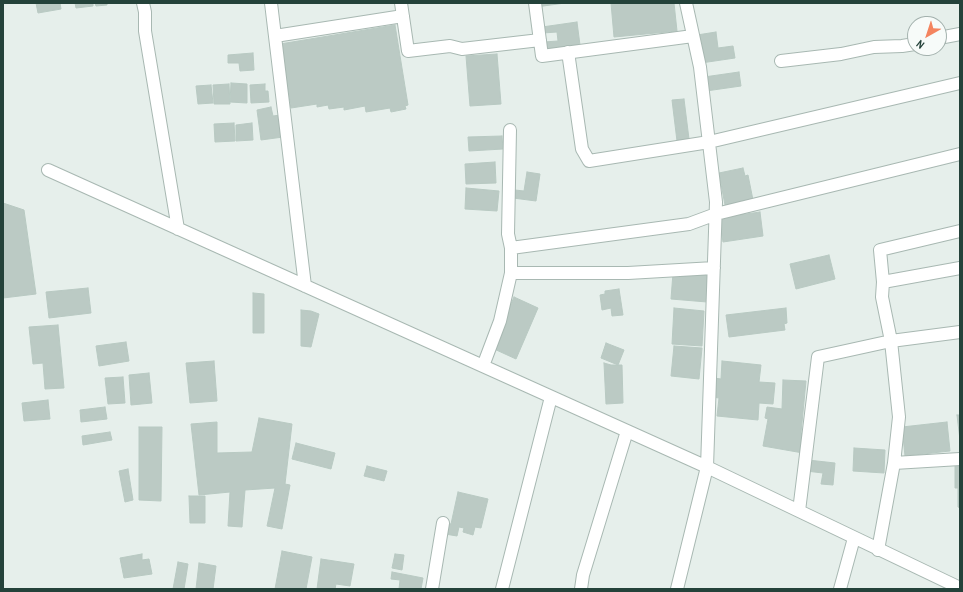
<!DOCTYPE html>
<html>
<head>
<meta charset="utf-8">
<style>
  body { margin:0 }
  #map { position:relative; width:963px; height:592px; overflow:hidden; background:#e6efeb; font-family:"Archivo Narrow",sans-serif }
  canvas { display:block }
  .frame { position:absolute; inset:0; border:4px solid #24423a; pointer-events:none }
  .north { position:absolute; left:907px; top:16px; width:40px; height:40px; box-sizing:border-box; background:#f7fbf9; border:1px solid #a3b1ad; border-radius:50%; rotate:219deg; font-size:11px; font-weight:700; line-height:16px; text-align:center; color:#24423a }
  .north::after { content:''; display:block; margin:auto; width:14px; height:18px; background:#f4845f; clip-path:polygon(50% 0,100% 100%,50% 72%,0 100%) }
</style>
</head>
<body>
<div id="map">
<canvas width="963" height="592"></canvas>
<div class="frame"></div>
<div class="north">N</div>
</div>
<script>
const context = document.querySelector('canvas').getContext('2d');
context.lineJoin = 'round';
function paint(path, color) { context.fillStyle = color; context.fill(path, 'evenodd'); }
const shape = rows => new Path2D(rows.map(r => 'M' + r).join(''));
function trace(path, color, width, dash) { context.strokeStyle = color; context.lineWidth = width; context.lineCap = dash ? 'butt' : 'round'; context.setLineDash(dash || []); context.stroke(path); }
const building = shape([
  [36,3,60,3,61,9,38,13,36,3],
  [75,3,93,3,93,6,76,8,75,3],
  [95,3,107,3,107,5,96,6,95,3],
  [535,3,565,3,536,7,535,3],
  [611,3,674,3,677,31,614,37,611,3],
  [577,22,580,45,545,49,544,42,558,41,557,32,543,33,542,27,577,22],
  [395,25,408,105,405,106,406,109,391,112,390,108,366,112,365,106,344,110,344,107,329,109,328,105,317,107,317,104,291,108,280,44,395,25],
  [716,32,718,48,733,46,735,58,701,63,697,35,716,32],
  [253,53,254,70,240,71,239,63,228,63,228,55,253,53],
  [497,54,501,104,470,106,466,56,497,54],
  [739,72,741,86,706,91,704,77,739,72],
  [231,83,247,84,247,103,230,102,231,83],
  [229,84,230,104,214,104,213,85,229,84],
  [265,84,265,91,268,91,269,102,251,103,250,85,265,84],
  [211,85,213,103,198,104,196,86,211,85],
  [684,99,689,139,677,141,672,100,684,99],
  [271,107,273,116,280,115,283,137,261,140,257,110,271,107],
  [234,123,235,141,215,142,214,124,234,123],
  [252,123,253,140,236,141,236,125,252,123],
  [502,136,503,149,469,151,468,137,502,136],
  [495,162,496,183,466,184,465,164,495,162],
  [743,168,745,176,748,175,753,200,725,205,719,173,743,168],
  [527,172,540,174,536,201,513,198,515,190,524,191,527,172],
  [466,188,499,191,497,211,465,209,466,188],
  [3,203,24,210,36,294,3,298,3,203],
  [760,212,763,236,723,242,719,218,760,212],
  [829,255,835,279,796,289,790,264,829,255],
  [673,273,709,275,707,302,671,299,673,273],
  [88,288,91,313,49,318,46,292,88,288],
  [619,289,623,315,612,316,611,308,602,310,600,295,605,294,605,291,619,289],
  [253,293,264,294,264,333,253,333,253,293],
  [514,297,538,308,516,359,492,348,514,297],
  [674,308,704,311,702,346,672,344,674,308],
  [786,308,787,323,784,324,785,330,729,337,726,315,786,308],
  [301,310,311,311,319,314,311,347,301,346,301,310],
  [58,325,64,388,45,389,43,363,33,364,29,327,58,325],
  [126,342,129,361,99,366,96,346,126,342],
  [606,343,624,350,618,365,601,358,606,343],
  [674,346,702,348,699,379,671,376,674,346],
  [214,361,217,401,190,403,186,363,214,361],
  [722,361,761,365,759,382,775,383,773,404,759,403,758,420,717,416,719,398,712,397,714,378,721,379,722,361],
  [604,363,611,365,622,365,623,403,606,404,604,363],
  [149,373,152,403,131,405,129,375,149,373],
  [123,377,125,403,108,404,105,378,123,377],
  [783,380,806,381,801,433,806,434,803,453,763,446,768,419,765,418,767,407,782,409,783,380],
  [48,400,50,419,24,421,22,403,48,400],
  [105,407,107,419,81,422,80,410,105,407],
  [957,415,960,415,960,440,957,415],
  [259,418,292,424,285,484,290,485,282,529,267,526,275,488,245,490,242,527,228,526,230,492,199,495,191,424,217,422,217,453,252,452,259,418],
  [947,422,950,451,905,456,902,427,947,422],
  [139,427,162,427,161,501,139,500,139,427],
  [110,432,112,440,83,445,82,436,110,432],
  [296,443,335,453,331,469,292,459,296,443],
  [854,448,885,450,884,473,853,471,854,448],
  [808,460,835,463,833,485,821,484,823,473,806,471,808,460],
  [955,465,960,466,960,508,958,507,958,488,955,488,955,465],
  [367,466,387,471,384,481,364,476,367,466],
  [128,469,133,500,125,502,119,471,128,469],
  [458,492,488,499,481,528,475,527,473,535,463,532,464,528,459,527,457,536,445,534,447,523,451,524,458,492],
  [189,496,205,496,205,523,190,523,189,496],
  [282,551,312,557,306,589,275,589,282,551],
  [142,554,142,560,149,559,152,574,124,578,120,558,142,554],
  [395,554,404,555,402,570,392,568,395,554],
  [321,559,354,564,350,586,336,584,335,589,317,589,321,559],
  [178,562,188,564,184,589,173,589,178,562],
  [199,563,216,566,213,589,196,589,199,563],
  [392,572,423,578,421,589,399,589,400,580,391,579,392,572]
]);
paint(building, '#bbcac4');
trace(building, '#b8c9c2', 1);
const street = shape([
  [143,3,145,12,145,31,178,229],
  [271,3,305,286],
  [401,3,408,51,450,46,462,49,540,40],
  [535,3,542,56,693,36],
  [275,36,403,16],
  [939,38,960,34],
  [568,52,582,149,589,161,709,142,960,83],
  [781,61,841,54,874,47,902,46,915,44],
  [48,170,707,467,960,588],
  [511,248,689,224,716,214,960,154],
  [511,273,628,273,714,268],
  [883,282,960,268],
  [483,366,500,321,511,273,511,248,508,234,510,130],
  [894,463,899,417,891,341,882,297,883,282,880,250,960,231],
  [799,511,818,357,891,341,960,332],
  [878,550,894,463,960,459],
  [432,589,443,523],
  [502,589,551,397],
  [581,589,583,575,627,431],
  [677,589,707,467,716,202,700,67,686,3],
  [840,589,854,538]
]);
trace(street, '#a8b8b2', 14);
trace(street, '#fff', 12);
</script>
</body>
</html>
